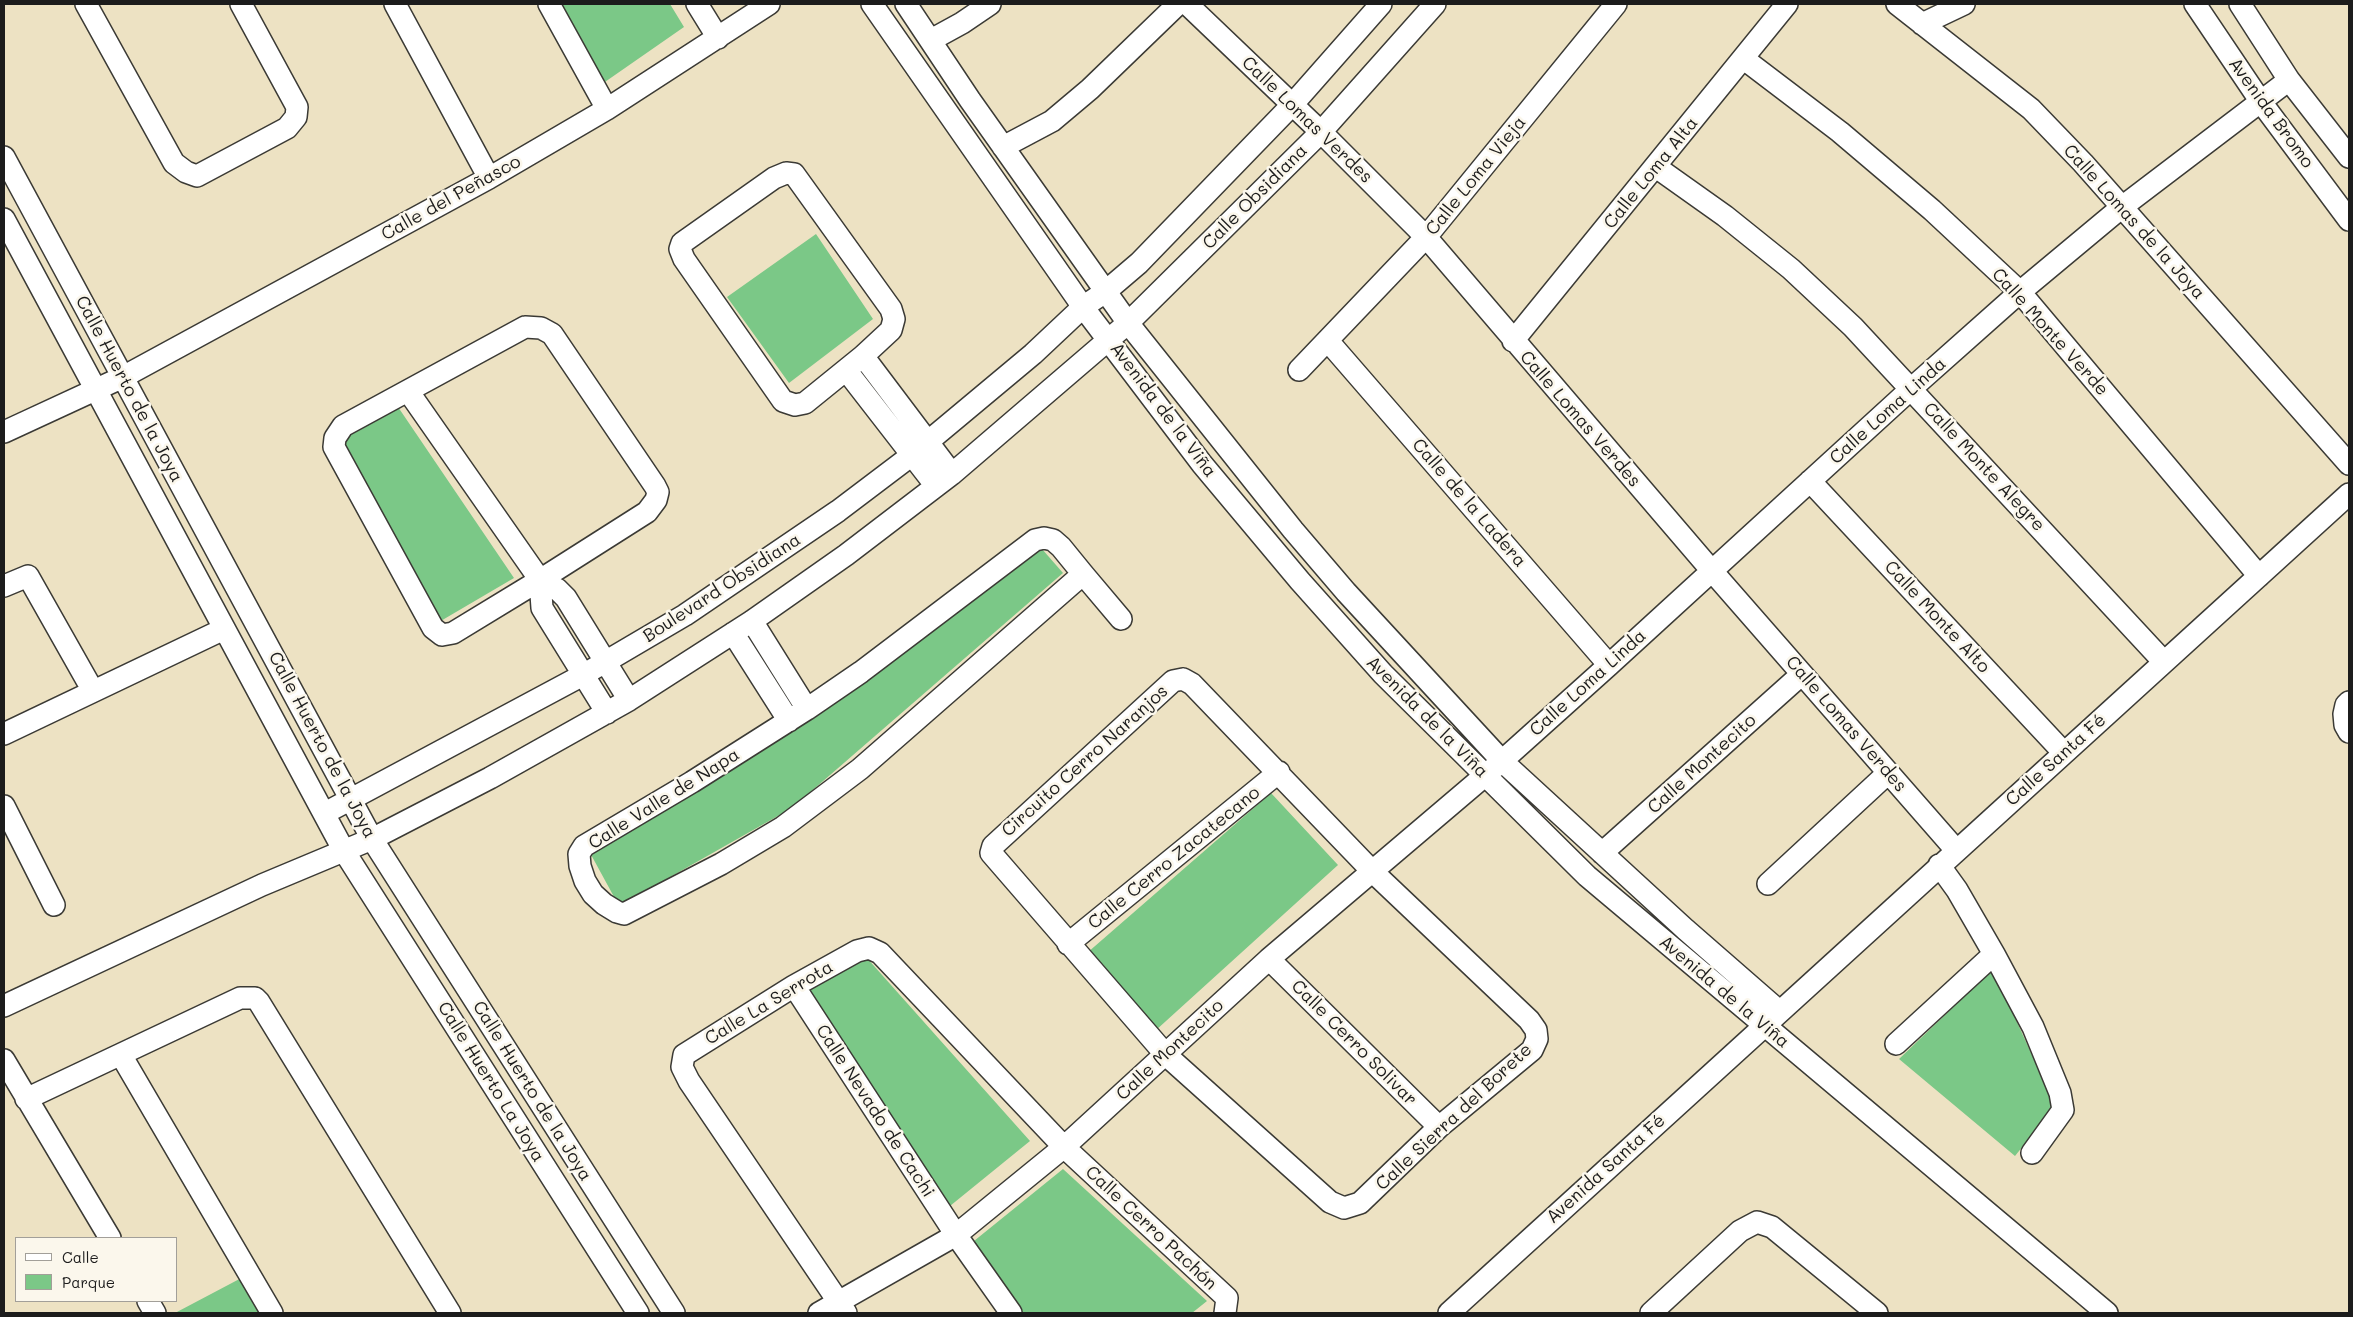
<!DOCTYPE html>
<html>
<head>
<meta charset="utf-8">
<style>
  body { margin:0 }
  #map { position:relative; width:2353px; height:1317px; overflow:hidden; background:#ede2c3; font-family:Mali,sans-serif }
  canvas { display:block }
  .frame { position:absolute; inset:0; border:5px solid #1c1c1c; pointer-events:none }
  .legend { position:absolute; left:15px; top:1237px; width:162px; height:65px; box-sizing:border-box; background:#fbf7ec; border:1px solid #a29f99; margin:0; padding:6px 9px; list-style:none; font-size:15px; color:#1c1c1c }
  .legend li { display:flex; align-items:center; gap:10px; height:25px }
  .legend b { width:25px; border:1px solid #a29f99 }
</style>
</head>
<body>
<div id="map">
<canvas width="2353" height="1317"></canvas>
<div class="frame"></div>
<ul class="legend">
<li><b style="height:6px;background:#fff"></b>Calle</li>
<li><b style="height:14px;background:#7bc887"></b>Parque</li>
</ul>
</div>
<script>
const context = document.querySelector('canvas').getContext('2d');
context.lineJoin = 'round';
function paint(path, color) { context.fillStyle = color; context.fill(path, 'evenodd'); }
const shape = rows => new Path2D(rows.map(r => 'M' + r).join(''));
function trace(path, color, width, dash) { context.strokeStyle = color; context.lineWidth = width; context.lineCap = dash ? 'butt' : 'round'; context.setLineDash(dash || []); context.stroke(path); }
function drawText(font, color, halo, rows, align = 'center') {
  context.font = font + ' Mali,sans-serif'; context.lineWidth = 5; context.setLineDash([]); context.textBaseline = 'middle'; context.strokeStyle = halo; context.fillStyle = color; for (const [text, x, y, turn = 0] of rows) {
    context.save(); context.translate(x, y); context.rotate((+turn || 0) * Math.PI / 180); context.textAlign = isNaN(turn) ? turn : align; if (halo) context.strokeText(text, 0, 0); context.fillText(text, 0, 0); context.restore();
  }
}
paint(shape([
  [560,4,670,4,684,27,602,84],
  [816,234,873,319,789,383,727,297],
  [396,404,514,578,439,622,340,436],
  [1042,549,1063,573,792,808,619,906,589,851,823,710],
  [1271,793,1338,865,1155,1031,1087,953],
  [866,957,1030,1141,950,1206,807,990],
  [1993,969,2055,1106,2015,1156,1899,1059],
  [1063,1169,1207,1301,1192,1313,1023,1313,974,1241],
  [247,1275,269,1313,175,1313]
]), '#7bc887');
const minor = shape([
  [86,4,174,163,186,172,197,176,287,128,296,117,297,107,241,4],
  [395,4,489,178],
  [549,4,607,109],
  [697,4,718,38],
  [872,4,1083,307,1202,464,1300,581,1383,674,1587,876,2107,1313],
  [906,4,970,100,1128,323,1293,530,1346,592,1502,761,1685,929,1779,1011],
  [1187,4,1321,132,1426,237,1712,571,1956,850],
  [1897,4,2031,109,2083,163,2349,464],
  [2195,4,2261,102,2349,220],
  [2240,4,2289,80,2349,157],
  [1922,24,1964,4],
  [931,40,962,23,990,4],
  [1744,59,1840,132,1932,210,2020,292,2259,576],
  [1003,147,1052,121,1090,89,1178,4],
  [4,157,372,839,674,1313],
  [1656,167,1725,216,1791,269,1853,327,2164,662],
  [786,173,794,174,891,309,894,319,891,330,863,356,805,403,795,405,783,401,684,259,680,249,682,243,774,178,786,173],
  [4,219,344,851,638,1313],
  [525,327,541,328,552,334,655,486,658,492,656,500,647,512,540,580,453,633,442,635,433,628,334,447,335,438,343,426,525,327],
  [1328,341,1609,665],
  [1513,341,1787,4],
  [863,356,952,474],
  [846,370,936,486],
  [1299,370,1426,237,1616,4],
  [408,391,540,580,557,589,566,598,629,700],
  [4,432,123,377,489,178,607,109,769,4],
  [1810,481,2064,753],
  [1083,574,860,769,783,827,721,864,624,914,617,912,604,904,593,894,585,881,580,866,579,854,584,846,692,782,807,709,861,672,1035,540,1044,538,1053,540,1061,547,1083,574,1121,619],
  [540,580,542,608,607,713],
  [4,586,28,576,93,691],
  [752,621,807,709],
  [733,633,789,721],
  [1183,679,1192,684,1373,872,1529,1020,1536,1030,1537,1039,1532,1050,1439,1127,1360,1203,1344,1208,1330,1202,1166,1055,991,853,993,846,1173,681,1183,679],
  [2349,702,2346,705,2344,714,2345,725,2349,732],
  [4,734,224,629],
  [4,806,54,905],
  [325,813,583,675,685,615,838,511,912,455,1033,354,1083,307,1105,292,1139,263,1292,105,1381,4],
  [1602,853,1802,674],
  [1939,865,1957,890,1994,954,2033,1027,2060,1093,2063,1110,2032,1153],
  [1768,884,1888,773],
  [1068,944,1279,772],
  [1269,959,1439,1127],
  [794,986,956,1235,1011,1313],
  [4,1006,262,885,372,839,490,778,629,700,752,621,846,555,952,474,1128,323,1321,132,1435,4],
  [1896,1044,1994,954],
  [121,1055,272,1313],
  [4,1060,110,1238],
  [26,1099,240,998,255,998,259,1002,450,1313],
  [148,1301,155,1313],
  [819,1313,956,1235,1064,1147,1269,959,1502,761,1609,665,1912,388,2020,292,2122,207,2289,80],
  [846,1313,689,1081,682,1067,684,1055,794,986,857,951,869,948,880,953,1064,1147,1227,1298,1225,1313],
  [1449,1313,2349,494],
  [1651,1313,1740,1231,1757,1222,1772,1227,1877,1313]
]);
trace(minor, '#3b3a35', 24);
trace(minor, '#fff', 21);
drawText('18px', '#1c1c1c', '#fbf7ec', [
  ["Avenida Bromo",2271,113,54],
  ["Calle Lomas Verdes",1307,120,44],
  ["Calle Loma Alta",1651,173,-51],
  ["Calle Loma Vieja",1476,176,-51],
  ["Calle Obsidiana",1255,197,-45],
  ["Calle del Peñasco",451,198,-29],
  ["Calle Lomas de la Joya",2134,222,48],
  ["Calle Monte Verde",2050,332,48],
  ["Calle Huerto de la Joya",129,389,62],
  ["Avenida de la Viña",1163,410,53],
  ["Calle Loma Linda",1888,411,-42],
  ["Calle Lomas Verdes",1580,419,49],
  ["Calle Monte Alegre",1984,467,47],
  ["Calle de la Ladera",1469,503,49],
  ["Boulevard Obsidiana",722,588,-33],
  ["Calle Monte Alto",1937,617,47],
  ["Calle Loma Linda",1588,683,-42],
  ["Avenida de la Viña",1427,717,45],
  ["Calle Lomas Verdes",1846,724,49],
  ["Calle Huerto de la Joya",322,745,62],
  ["Calle Santa Fé",2056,760,-42],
  ["Circuito Cerro Naranjos",1085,761,-42],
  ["Calle Montecito",1702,764,-42],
  ["Calle Valle de Napa",664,799,-32],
  ["Calle Cerro Zacatecano",1174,858,-39],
  ["Avenida de la Viña",1724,992,40],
  ["Calle La Serrota",769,1003,-31],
  ["Calle Cerro Solivar",1354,1043,45],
  ["Calle Montecito",1170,1050,-43],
  ["Calle Huerto La Joya",491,1082,58],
  ["Calle Huerto de la Joya",532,1091,58],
  ["Calle Nevado de Cachi",875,1111,57],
  ["Calle Sierra del Borete",1454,1117,-43],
  ["Avenida Santa Fé",1606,1169,-42],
  ["Calle Cerro Pachón",1151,1228,43]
]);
</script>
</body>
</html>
